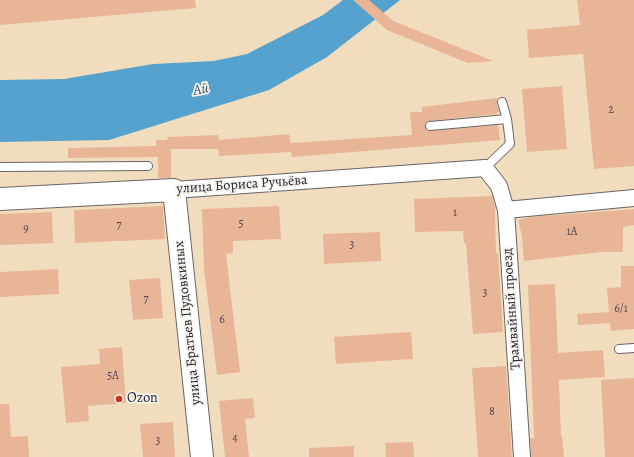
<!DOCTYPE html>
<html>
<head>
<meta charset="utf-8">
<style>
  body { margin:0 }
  canvas { display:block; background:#f1ddbd }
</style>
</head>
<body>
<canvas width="634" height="457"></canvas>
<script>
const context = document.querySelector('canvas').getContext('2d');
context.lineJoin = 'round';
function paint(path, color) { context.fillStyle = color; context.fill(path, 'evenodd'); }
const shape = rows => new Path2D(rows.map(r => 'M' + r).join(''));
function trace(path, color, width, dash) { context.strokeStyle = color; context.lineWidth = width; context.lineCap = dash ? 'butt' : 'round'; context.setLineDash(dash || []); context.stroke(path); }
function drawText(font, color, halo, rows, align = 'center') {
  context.font = font + ' Alegreya,serif'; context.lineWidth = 3.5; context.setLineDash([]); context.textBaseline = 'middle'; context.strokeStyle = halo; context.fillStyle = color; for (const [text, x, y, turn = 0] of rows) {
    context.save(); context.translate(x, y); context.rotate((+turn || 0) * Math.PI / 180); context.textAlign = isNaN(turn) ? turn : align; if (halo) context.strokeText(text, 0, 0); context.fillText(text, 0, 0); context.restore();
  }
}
paint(shape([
  [343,0,400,0,327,57,269,90,109,140,0,142,0,80,64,79,153,64,214,61,247,54,323,15]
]), '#55a2ce');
paint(shape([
  [0,0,195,0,196,8,0,25],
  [353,0,369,0,393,21,493,61,468,63,387,30],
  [577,0,634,0,634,166,594,169,583,54,529,58,527,30,580,25],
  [562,86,567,149,527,152,522,89],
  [497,98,497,103,499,112,497,112,497,114,430,121,427,122,425,126,426,129,430,131,498,125,500,140,292,157,291,152,219,156,218,149,171,149,171,178,158,178,158,157,68,158,68,148,156,146,156,140,168,140,167,137,218,135,219,140,289,134,291,144,291,143,412,135,410,112,422,112,422,107],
  [492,196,495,206,496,253,498,253,503,332,473,334,466,243,464,243,463,231,415,232,414,199],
  [163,206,165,239,75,243,74,210],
  [279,206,281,239,233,241,233,253,226,254,240,372,217,375,204,269,202,209],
  [634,209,634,225,623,227,623,252,602,252,524,261,522,236,518,220,531,217],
  [52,212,53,243,0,245,0,214],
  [380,232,381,261,324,264,323,234],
  [621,266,634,266,634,329,611,331,610,323,578,325,577,314,609,312,607,288,621,287],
  [58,269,59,294,0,297,0,272],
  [160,278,163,318,133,320,129,280],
  [555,284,558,353,603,350,605,377,559,380,561,437,562,436,564,457,531,457,530,438,534,438,528,285],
  [411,332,413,359,336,364,334,337],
  [122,347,126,403,88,406,89,421,66,423,61,367,100,364,99,349],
  [506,366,512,457,478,457,472,368],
  [634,378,634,457,605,457,601,380],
  [253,398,255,418,245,419,249,457,225,457,219,401],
  [0,404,9,404,11,437,28,436,29,457,0,457],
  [173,422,175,457,143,457,140,424],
  [413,442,414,457,386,457,385,443],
  [354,446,354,457,309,457,309,448]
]), '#e8b697');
const lane = shape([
  [430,126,507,119],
  [0,167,148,166],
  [485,168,510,144,507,119,502,102],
  [619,349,634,348]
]);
const street = shape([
  [174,190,485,168,499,186,506,210,522,457],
  [506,210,634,198]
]);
const secondary = shape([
  [0,199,174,190,202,457]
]);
trace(lane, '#6a6368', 10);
trace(street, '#6a6368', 18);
trace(secondary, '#6a6368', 24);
trace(lane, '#fff', 8);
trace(street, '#fff', 16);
trace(secondary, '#fff', 22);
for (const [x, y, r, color] of [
  [119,399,4,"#c8321e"]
]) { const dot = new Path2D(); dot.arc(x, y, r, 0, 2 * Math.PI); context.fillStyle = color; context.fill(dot); trace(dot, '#f7f3e8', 1.5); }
drawText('12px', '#544752', null, [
  ["2",611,110],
  ["1",455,213],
  ["5",241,224],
  ["7",119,225],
  ["9",26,229],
  ["1А",572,232],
  ["3",352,245],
  ["3",485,293],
  ["7",146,299],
  ["6/1",621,309],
  ["6",222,320],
  ["5А",113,376],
  ["8",492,412],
  ["4",235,438],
  ["3",158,441]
]);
drawText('14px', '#22223b', '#f7f3e8', [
  ["улица Бориса Ручьёва",242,185,-4],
  ["Трамвайный проезд",512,309,-94],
  ["улица Братьев Пудовкиных",188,323,-96]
]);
drawText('14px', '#22223b', '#f7f3e8', [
  ["Ozon",127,399]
], 'left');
drawText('italic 15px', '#365576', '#f7f3e8', [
  ["Ай",201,90,-11]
]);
</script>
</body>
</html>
